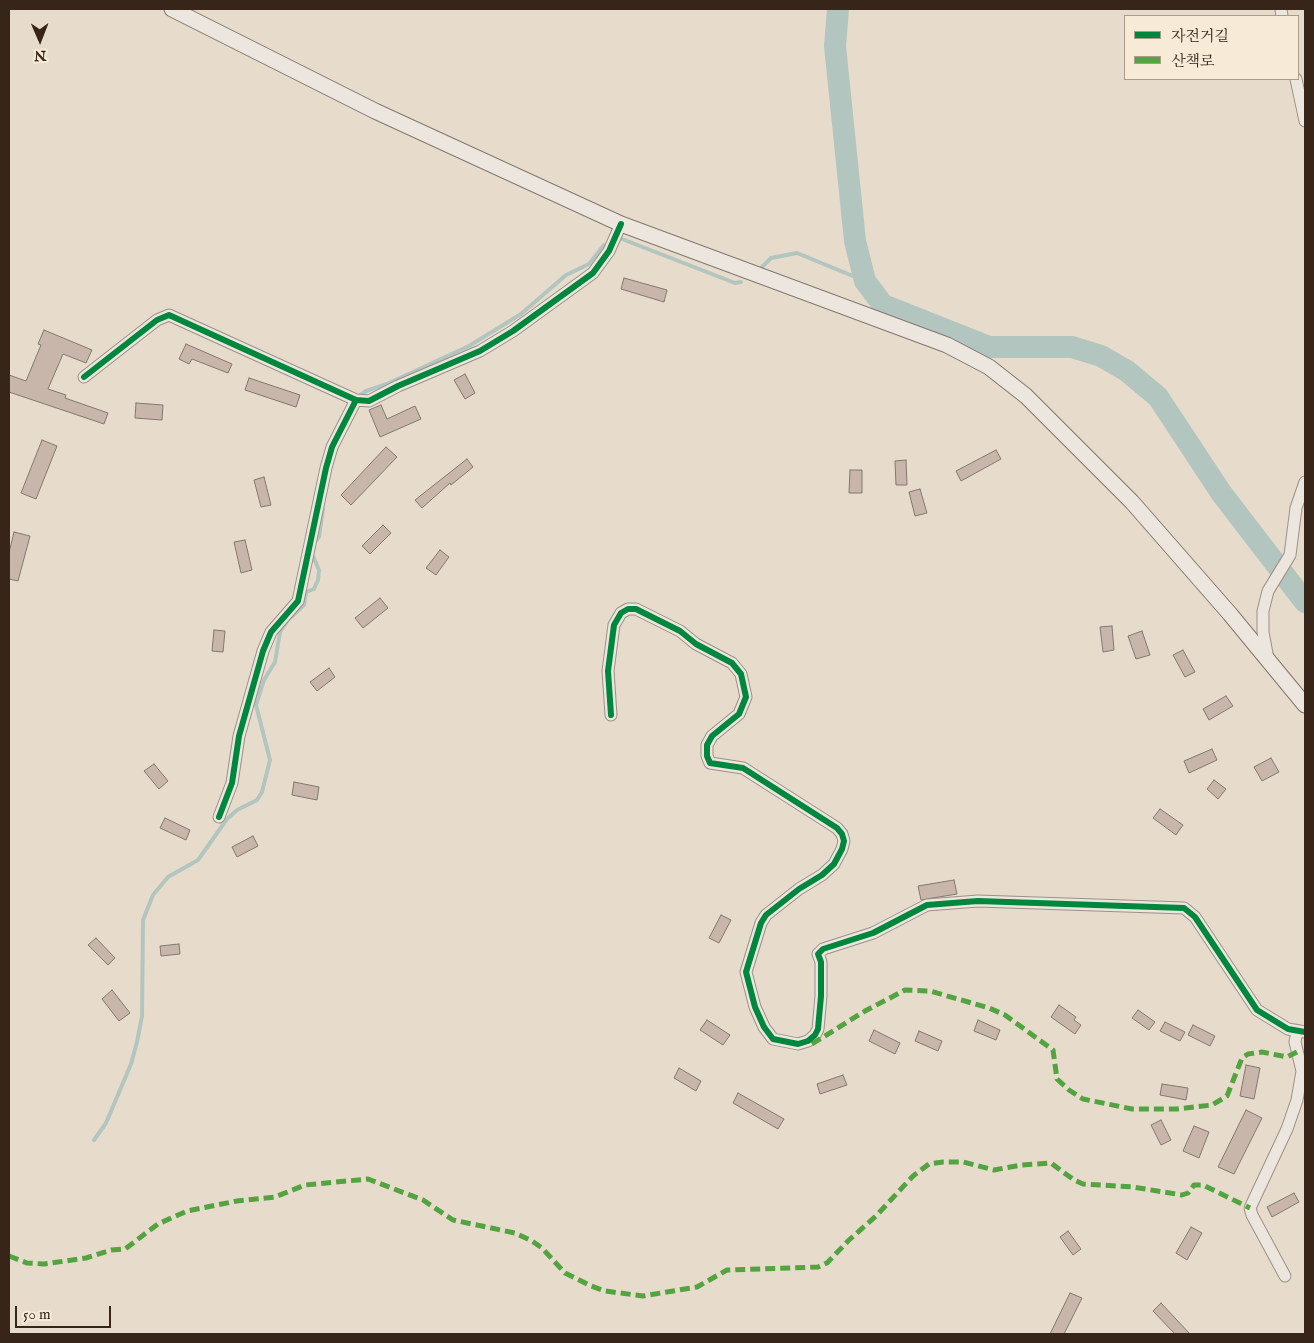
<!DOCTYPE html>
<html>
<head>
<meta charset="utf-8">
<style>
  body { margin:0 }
  #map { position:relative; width:1314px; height:1343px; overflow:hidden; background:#e7dccc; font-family:"IM FELL English","Noto Serif KR",serif }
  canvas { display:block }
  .frame { position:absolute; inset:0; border:10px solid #372519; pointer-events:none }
  .legend { position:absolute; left:1124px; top:15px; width:175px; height:65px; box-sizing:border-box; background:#f7ead7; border:1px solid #aa9b8b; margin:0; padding:6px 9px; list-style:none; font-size:15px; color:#372519 }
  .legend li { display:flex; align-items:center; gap:10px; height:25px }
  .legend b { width:25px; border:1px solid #aa9b8b }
  .north { position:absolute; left:15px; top:15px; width:50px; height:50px; -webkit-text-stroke:4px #f7ead7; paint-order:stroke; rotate:179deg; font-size:14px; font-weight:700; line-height:20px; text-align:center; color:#372519 }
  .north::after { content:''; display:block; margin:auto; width:18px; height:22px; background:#372519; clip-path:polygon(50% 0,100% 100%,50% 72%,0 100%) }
  .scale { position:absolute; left:15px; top:1306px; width:96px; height:22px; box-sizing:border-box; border:2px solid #372519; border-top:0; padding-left:6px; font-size:15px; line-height:18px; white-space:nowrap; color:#372519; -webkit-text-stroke:4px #f7ead7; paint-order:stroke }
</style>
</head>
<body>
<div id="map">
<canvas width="1314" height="1343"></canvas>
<div class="frame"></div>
<ul class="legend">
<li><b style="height:6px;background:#00873e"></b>자전거길</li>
<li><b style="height:6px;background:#53a340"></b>산책로</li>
</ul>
<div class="north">N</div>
<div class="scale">50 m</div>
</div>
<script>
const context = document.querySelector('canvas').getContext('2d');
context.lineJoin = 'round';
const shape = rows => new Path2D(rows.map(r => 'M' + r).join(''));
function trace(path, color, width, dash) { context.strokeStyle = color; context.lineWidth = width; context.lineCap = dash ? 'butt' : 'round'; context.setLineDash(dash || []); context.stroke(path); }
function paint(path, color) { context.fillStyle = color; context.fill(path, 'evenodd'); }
trace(shape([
  [622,239,735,283,741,282],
  [760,269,771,258,797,253,865,281],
  [359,396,366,391,387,384,469,346,521,314,566,275,589,264,604,245],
  [314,543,319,537,323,509],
  [94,1140,106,1123,131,1064,137,1042,142,1016,143,920,153,895,168,877,198,860,227,819,237,810,257,800,262,792,270,760,256,705,264,680,275,662,280,632,288,620,304,605,306,592,314,589,318,580,319,570,312,554]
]), '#b3c5bf', 4);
trace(shape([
  [838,9,835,46,855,241,865,281,883,305,989,347,1072,347,1101,356,1127,371,1158,397,1222,494,1305,602]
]), '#b3c5bf', 22);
const building = shape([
  [624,278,667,290,664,302,621,289,624,278],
  [44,330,92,350,86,363,63,354,48,389,66,395,65,398,108,413,104,424,9,392,9,375,26,381,41,345,38,344,44,330],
  [186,344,232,364,228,373,192,359,189,364,179,359,186,344],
  [465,374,475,393,465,399,454,380,465,374],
  [249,378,300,395,296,407,245,390,249,378],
  [136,403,163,405,162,420,135,418,136,403],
  [381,405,387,419,415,406,421,419,380,437,369,410,381,405],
  [42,440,57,446,36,499,21,493,42,440],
  [386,447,397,457,351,505,341,495,386,447],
  [996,450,1001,459,961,481,956,471,996,450],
  [467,459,473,467,451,485,450,483,422,508,415,500,467,459],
  [906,460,907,485,896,485,895,461,906,460],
  [850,470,862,470,862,493,849,493,850,470],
  [264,477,271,505,261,507,254,480,264,477],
  [920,489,927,513,915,516,909,492,920,489],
  [383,525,391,533,370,554,362,546,383,525],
  [14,532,30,536,18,581,9,579,9,553,14,532],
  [245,540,252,570,241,573,234,542,245,540],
  [440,550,449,557,436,575,426,568,440,550],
  [380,598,388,608,363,628,355,618,380,598],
  [1112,626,1114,650,1103,652,1100,627,1112,626],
  [214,630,225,631,223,652,212,651,214,630],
  [1142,631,1150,655,1136,659,1128,636,1142,631],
  [1183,650,1195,672,1185,677,1173,655,1183,650],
  [329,668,335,677,317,691,310,682,329,668],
  [1226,696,1233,706,1209,720,1203,709,1226,696],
  [1212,749,1217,760,1189,773,1184,761,1212,749],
  [1271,758,1279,772,1262,781,1254,767,1271,758],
  [154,764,168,781,159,789,144,771,154,764],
  [1214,780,1226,789,1218,799,1207,789,1214,780],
  [294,782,319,787,317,800,292,795,294,782],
  [1160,809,1183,825,1176,835,1153,818,1160,809],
  [165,818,190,830,186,840,160,828,165,818],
  [253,836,258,846,237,857,232,847,253,836],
  [954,880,957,894,921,900,918,886,954,880],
  [721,915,731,920,719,943,709,938,721,915],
  [96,938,115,958,108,965,88,945,96,938],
  [179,944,180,954,161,956,160,946,179,944],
  [112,990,130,1013,119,1021,102,999,112,990],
  [1059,1005,1076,1017,1074,1020,1081,1025,1075,1034,1051,1017,1059,1005],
  [1138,1010,1155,1022,1149,1030,1132,1018,1138,1010],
  [707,1020,730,1035,723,1045,700,1030,707,1020],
  [978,1020,1000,1030,996,1040,974,1031,978,1020],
  [1165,1022,1185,1032,1180,1041,1160,1031,1165,1022],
  [1193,1025,1215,1036,1210,1046,1188,1035,1193,1025],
  [874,1030,900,1043,895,1054,869,1041,874,1030],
  [919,1031,942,1041,938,1051,915,1041,919,1031],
  [1246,1065,1260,1068,1254,1099,1240,1096,1246,1065],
  [679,1068,701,1081,696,1091,674,1078,679,1068],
  [843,1075,847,1085,820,1094,817,1084,843,1075],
  [1162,1084,1188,1088,1186,1100,1160,1095,1162,1084],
  [738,1093,784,1119,778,1129,733,1103,738,1093],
  [1246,1110,1262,1118,1234,1174,1218,1167,1246,1110],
  [1161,1120,1171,1140,1161,1145,1151,1125,1161,1120],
  [1194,1126,1209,1132,1199,1158,1183,1151,1194,1126],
  [1294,1193,1299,1202,1272,1217,1267,1207,1294,1193],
  [1191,1227,1202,1233,1187,1260,1176,1253,1191,1227],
  [1068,1231,1081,1249,1073,1255,1060,1237,1068,1231],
  [1070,1293,1082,1298,1064,1334,1050,1334,1070,1293],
  [1161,1303,1190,1334,1175,1334,1153,1311,1161,1303]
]);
paint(building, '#c9b6aa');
trace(building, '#81786f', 1);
const street = shape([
  [1281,9,1282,16],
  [1296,79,1305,121],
  [84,377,157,320,169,315,356,400,369,401,398,386,480,351,513,331,593,273,609,251,621,224],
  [1268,659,1263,632,1263,611,1268,591,1290,555,1296,508,1305,482],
  [611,715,608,671,614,625,621,613,628,609,636,609,680,631,696,644,732,663,741,674,746,697,739,714,712,736,707,745,707,756,710,763,743,768,837,828,842,834,844,841,842,849,834,864,822,875,799,889,766,915,761,923,746,972,755,1007,764,1027,773,1039,798,1044,808,1041,815,1035,818,1029,821,996,821,962,818,954,823,949,873,933,927,905,978,901,1184,908,1195,917,1257,1010,1288,1029,1305,1032],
  [219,817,232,783,239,736,263,651,271,632,298,601,326,468,332,447,356,400],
  [1285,1276,1252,1215,1250,1208,1287,1129,1297,1100,1302,1071,1295,1042,1297,1031]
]);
const secondary = shape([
  [172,9,375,111,621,224,947,345,989,367,1026,396,1132,502,1230,614,1305,705]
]);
trace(street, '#9a9187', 13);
trace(secondary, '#81786f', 17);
trace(street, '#ece6de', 11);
trace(secondary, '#ece6de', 15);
trace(shape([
  [812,1044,865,1011,905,990,930,991,989,1008,1005,1015,1053,1050,1057,1079,1069,1090,1083,1099,1132,1109,1177,1109,1212,1105,1227,1096,1242,1058,1248,1054,1262,1052,1287,1057,1297,1052],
  [9,1256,27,1263,44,1264,86,1258,111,1250,125,1249,158,1224,187,1211,237,1201,275,1197,305,1185,368,1179,423,1200,453,1220,515,1233,532,1241,542,1248,565,1273,591,1286,605,1291,643,1296,697,1287,727,1270,818,1267,827,1263,849,1240,876,1216,913,1176,929,1164,943,1162,963,1162,994,1170,1021,1165,1051,1163,1074,1180,1083,1184,1133,1187,1182,1195,1188,1193,1194,1185,1203,1185,1250,1208]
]), '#53a340', 5, [10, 5]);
trace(shape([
  [84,377,157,320,169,315,356,400,369,401,398,386,480,351,513,331,593,273,609,251,621,224],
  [611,715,608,671,614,625,621,613,628,609,636,609,680,631,696,644,732,663,741,674,746,697,739,714,712,736,707,745,707,756,710,763,743,768,837,828,842,834,844,841,842,849,834,864,822,875,799,889,766,915,761,923,746,972,755,1007,764,1027,773,1039,798,1044,808,1041,815,1035,818,1029,821,996,821,962,818,954,823,949,873,933,927,905,978,901,1184,908,1195,917,1257,1010,1288,1029,1305,1032],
  [219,817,232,783,239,736,263,651,271,632,298,601,326,468,332,447,356,400]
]), '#00873e', 6);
</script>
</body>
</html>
